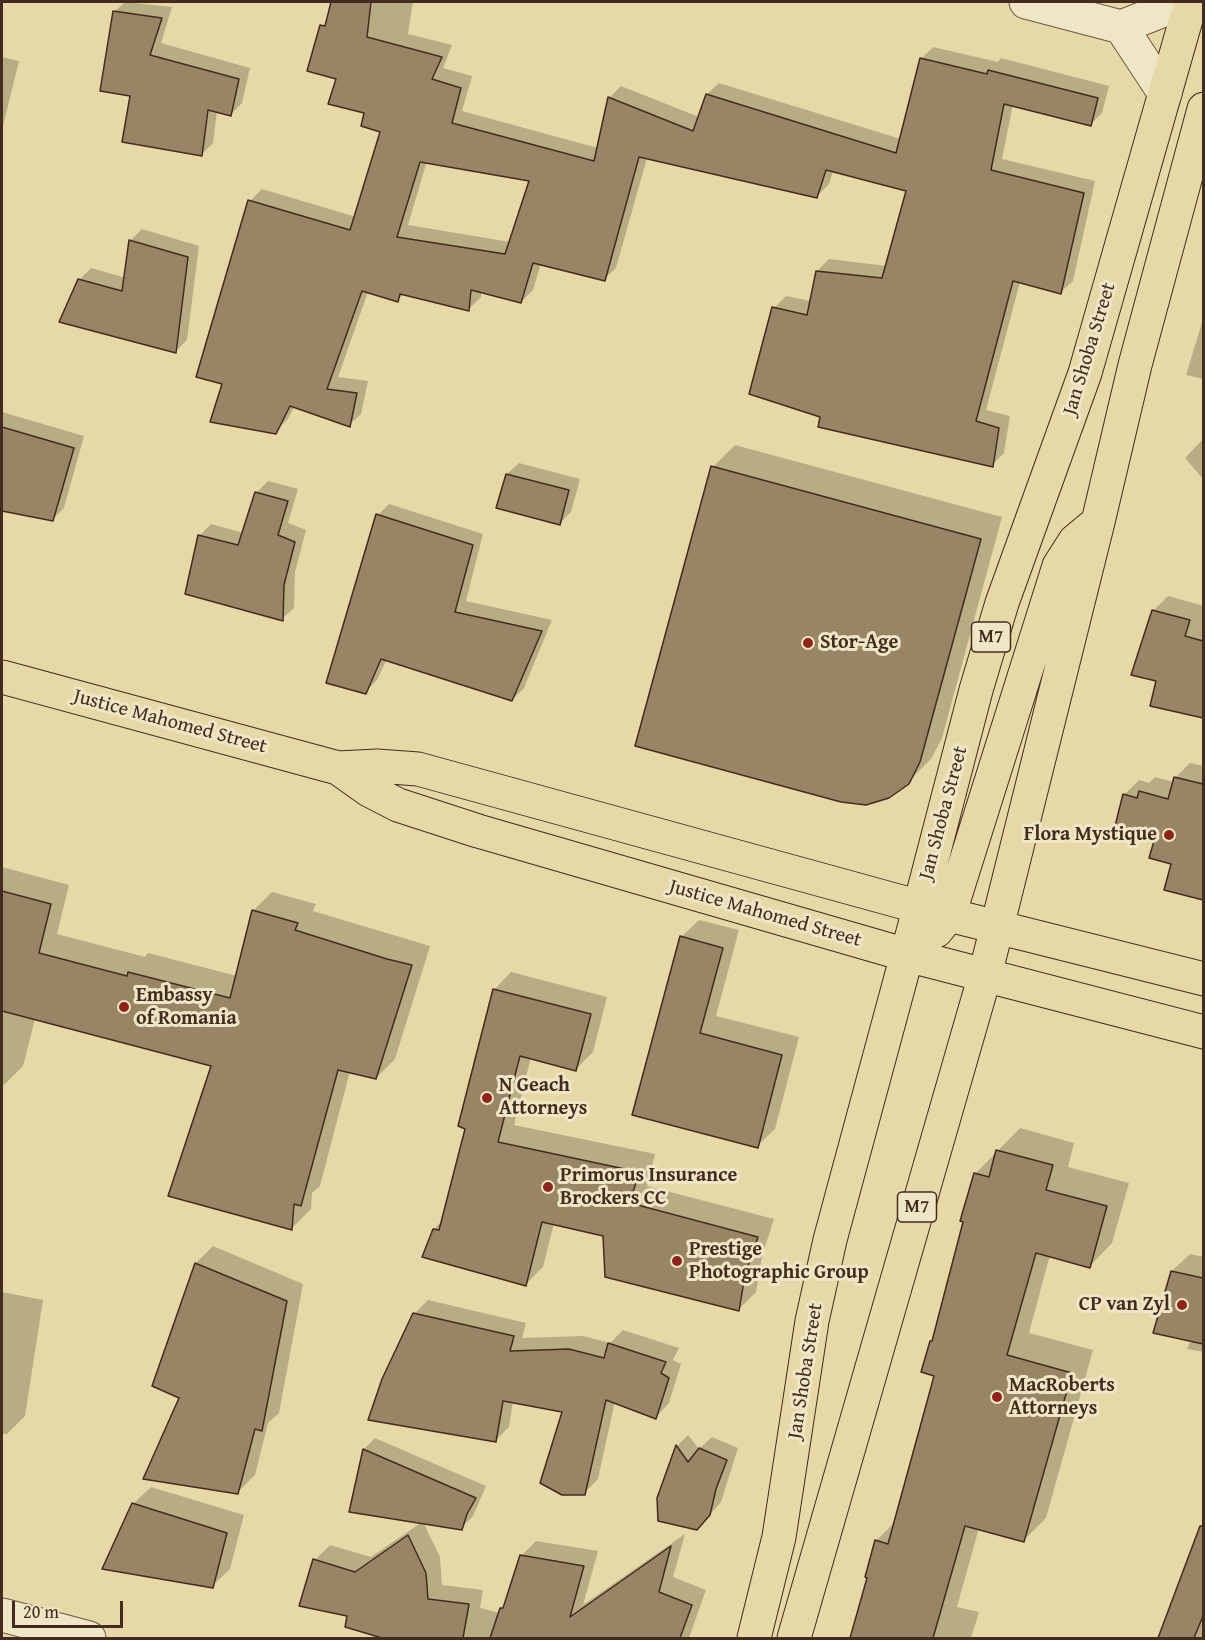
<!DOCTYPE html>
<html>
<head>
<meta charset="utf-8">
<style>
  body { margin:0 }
  #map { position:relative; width:1205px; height:1640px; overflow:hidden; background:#e6d8a7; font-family:"Gentium Book Plus",serif }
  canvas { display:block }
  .frame { position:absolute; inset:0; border:3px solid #432c1e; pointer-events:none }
  .scale { position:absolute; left:12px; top:1601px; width:111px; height:27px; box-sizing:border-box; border:3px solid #432c1e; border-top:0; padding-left:8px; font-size:18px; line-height:21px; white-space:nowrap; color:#432c1e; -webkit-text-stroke:4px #efe6c6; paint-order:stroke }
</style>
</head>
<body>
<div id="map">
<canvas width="1205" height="1640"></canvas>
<div class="frame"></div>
<div class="scale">20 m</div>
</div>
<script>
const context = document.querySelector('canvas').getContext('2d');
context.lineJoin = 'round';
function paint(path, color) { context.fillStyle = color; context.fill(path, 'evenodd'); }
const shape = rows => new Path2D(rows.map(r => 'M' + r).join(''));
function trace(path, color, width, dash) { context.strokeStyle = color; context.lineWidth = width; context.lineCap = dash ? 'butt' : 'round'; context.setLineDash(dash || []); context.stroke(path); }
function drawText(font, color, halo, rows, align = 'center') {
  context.font = font + ' "Gentium Book Plus",serif'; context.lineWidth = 6; context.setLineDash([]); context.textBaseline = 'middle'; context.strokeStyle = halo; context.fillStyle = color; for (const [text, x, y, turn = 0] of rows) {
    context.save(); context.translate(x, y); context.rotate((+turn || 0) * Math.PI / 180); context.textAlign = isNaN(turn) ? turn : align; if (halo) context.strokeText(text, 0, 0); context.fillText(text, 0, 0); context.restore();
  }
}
paint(shape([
  [125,2,172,7,161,43,250,68,242,103,231,114,217,111,213,143,201,155,132,95,114,12],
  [333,2,413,2,408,34,452,45,443,68,472,76,462,111,598,148,609,98,621,86,699,117,707,94,719,83,901,139,921,59,933,47,998,62,1001,58,1109,86,1102,113,1090,125,1013,104,1002,159,1095,181,1073,281,1061,292,1020,282,986,410,1010,416,1004,453,992,465,822,415,774,308,786,296,811,301,817,271,829,259,887,266,907,190,833,171,829,184,817,196,647,158,616,268,604,279,541,263,533,290,521,302,481,291,481,297,469,309,405,293,397,300,368,292,338,377,368,381,361,414,349,425,295,406,287,420,275,432,224,383,250,201,262,189,356,217,382,131,338,78,329,29],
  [427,161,531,180,510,242,408,225],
  [2,57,19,61,2,130],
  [142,229,199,246,187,340,175,352,79,280,91,268,126,278,131,240],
  [1204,316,1204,379,1186,375],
  [2,412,84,436,64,508,52,520,2,510],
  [1204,438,1204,480,1185,458],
  [735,445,1002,517,942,738,931,759,908,782,713,467],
  [519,463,580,479,571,512,560,523,507,474],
  [268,481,298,489,288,523,306,530,295,572,294,608,282,619,199,536,211,524,244,533,256,493],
  [389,504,483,534,466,601,552,620,524,688,512,700,387,659,377,680,365,692,378,515],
  [1168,596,1204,606,1204,717,1152,705,1158,680,1153,611],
  [1190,763,1204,766,1204,899,1166,889,1173,863,1124,795,1139,780,1149,783,1155,777,1174,782,1175,778],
  [2,867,69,885,57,934,145,957,148,953,237,976,253,911,272,892,316,904,313,911,430,946,395,1059,376,1078,350,1071,320,1186,312,1193,311,1209,292,1228,213,1065,35,1019,23,1066,4,1085,2,1084],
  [699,920,739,930,716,1016,799,1037,775,1129,757,1146,634,1114,681,937],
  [511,972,607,997,593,1052,576,1069,531,1057,514,1125,655,1154,647,1186,774,1219,762,1256,756,1292,739,1309,605,1235,554,1223,543,1267,525,1285,434,1229,443,1220,466,1128,494,990],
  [1020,1128,1074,1143,1068,1167,1129,1183,1112,1243,1090,1266,1050,1255,1029,1333,1093,1350,1046,1518,1024,1540,979,1528,957,1607,979,1612,971,1638,852,1638,869,1576,876,1541,896,1521,936,1375,931,1341,935,1338,975,1174],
  [213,1246,303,1284,279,1413,268,1423,255,1475,237,1493,181,1397,153,1385,196,1263],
  [1190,1254,1204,1257,1204,1352,1187,1349,1191,1340,1172,1271],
  [2,1292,43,1300,25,1416,7,1434,2,1434],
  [428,1300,526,1323,522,1338,583,1336,610,1343,623,1330,679,1348,673,1360,681,1364,669,1403,656,1417,615,1401,598,1479,584,1493,564,1411,513,1401,509,1427,496,1440,414,1314],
  [688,1435,699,1449,712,1437,738,1448,721,1502,708,1517,658,1498,677,1446],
  [375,1438,486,1486,473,1516,461,1528,423,1522,440,1557,442,1585,483,1590,480,1608,500,1613,505,1605,521,1556,536,1541,598,1551,583,1605,685,1534,673,1577,706,1590,689,1638,387,1638,347,1626,349,1615,315,1560,330,1545,371,1557,422,1522,351,1511,364,1449],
  [151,1487,244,1515,230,1569,212,1586,133,1504],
  [1204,1518,1204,1638,1180,1638,1162,1633]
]), '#0003');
const building = shape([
  [331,2,371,2,367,37,442,57,432,79,461,88,452,123,594,161,608,97,693,131,706,94,896,153,920,58,987,74,988,70,1098,98,1091,126,1004,104,991,170,1084,193,1061,294,1013,281,976,421,999,428,993,467,818,427,820,417,749,394,772,307,807,315,816,271,882,278,906,191,826,170,817,198,639,157,605,281,533,263,521,303,471,290,469,311,400,294,398,302,362,291,327,389,357,393,350,427,290,406,276,434,210,422,222,384,196,377,248,200,350,230,380,132,361,126,364,113,328,104,336,79,307,71,320,25,325,26,331,2],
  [420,162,529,181,505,254,397,237,420,162],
  [113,11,162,18,150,55,239,79,231,116,208,110,202,156,122,142,130,96,100,91,113,11],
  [129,240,188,257,176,353,59,322,78,279,122,291,129,240],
  [2,427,74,448,53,521,2,511,2,427],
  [711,466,981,539,920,762,909,784,889,798,866,805,841,802,635,746,711,466],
  [506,474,569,490,560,525,496,508,506,474],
  [255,492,288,501,278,535,295,542,284,585,283,621,185,594,198,535,238,545,255,492],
  [376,514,473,545,455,612,542,631,512,701,381,659,366,694,326,683,376,514],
  [1152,610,1190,620,1185,636,1203,641,1203,718,1150,706,1156,681,1131,675,1152,610],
  [1174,777,1203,784,1203,900,1164,890,1171,864,1149,858,1154,841,1114,830,1123,794,1137,798,1139,791,1168,799,1174,777],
  [2,891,51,904,39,953,127,976,128,972,230,998,252,910,298,923,295,930,387,959,412,965,376,1079,338,1070,301,1206,294,1204,292,1230,168,1196,211,1066,2,1011,2,891],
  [680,936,723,948,700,1033,782,1055,758,1148,632,1115,680,936],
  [493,989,591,1014,576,1071,520,1056,498,1142,639,1172,630,1203,758,1237,745,1275,739,1311,605,1277,603,1236,542,1222,526,1286,422,1257,433,1229,439,1230,465,1129,458,1126,493,989],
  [996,1150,1053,1165,1046,1190,1107,1206,1090,1268,1036,1253,1007,1355,1072,1373,1024,1542,965,1526,933,1638,850,1638,867,1578,865,1577,875,1540,888,1544,934,1376,921,1372,930,1341,932,1341,963,1222,960,1221,974,1173,989,1177,996,1150],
  [195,1263,287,1301,262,1431,255,1429,238,1494,143,1479,179,1398,152,1386,195,1263],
  [1171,1271,1203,1278,1203,1344,1153,1333,1171,1271],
  [413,1313,514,1336,510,1351,569,1349,604,1358,608,1343,666,1362,661,1373,669,1378,656,1419,606,1400,585,1495,562,1495,540,1483,562,1412,503,1401,496,1442,368,1420,382,1379,413,1313],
  [676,1445,688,1462,699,1448,727,1460,716,1489,710,1515,697,1530,658,1521,657,1498,676,1445],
  [363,1449,476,1498,467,1514,462,1530,349,1512,363,1449],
  [132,1503,227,1533,213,1588,102,1569,132,1503],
  [1200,1526,1203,1526,1203,1616,1194,1638,1158,1638,1200,1526],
  [408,1535,426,1573,428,1599,469,1604,463,1638,382,1638,345,1627,347,1616,299,1606,313,1559,355,1572,408,1535],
  [671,1546,659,1592,692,1605,680,1638,490,1638,500,1608,503,1608,520,1555,584,1566,570,1617,671,1546]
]);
paint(building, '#988565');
trace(building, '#432c1e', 1.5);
const minor = shape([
  [1026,2,1121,27,1184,2],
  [1121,27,1165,94],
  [2,1615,89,1638]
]);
const major = shape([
  [2,677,338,768,377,766,418,769,949,915,1204,979],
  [338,768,369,790,398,805,478,831,907,955,1204,1032],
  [936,931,949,915,1059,566,1075,541,1098,522],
  [754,1638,779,1537,812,1321,830,1240,907,955,976,690,1002,603,1085,373,1191,2],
  [794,1638,985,975,1098,522,1135,365,1204,109]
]);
trace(minor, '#6c5740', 35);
trace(major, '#432c1e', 35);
trace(minor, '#efe6c6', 33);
trace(major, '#e6d8a7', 33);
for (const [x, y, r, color] of [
  [808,643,6,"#8f2418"],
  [1169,835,6,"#8f2418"],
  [124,1007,6,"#8f2418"],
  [487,1098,6,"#8f2418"],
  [548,1187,6,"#8f2418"],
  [677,1261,6,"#8f2418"],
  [1182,1305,6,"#8f2418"],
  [997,1397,6,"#8f2418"]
]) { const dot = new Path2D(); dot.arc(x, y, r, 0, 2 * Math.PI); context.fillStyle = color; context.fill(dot); trace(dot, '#efe6c6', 2); }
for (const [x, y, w] of [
  [991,637,39],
  [917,1207,39]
]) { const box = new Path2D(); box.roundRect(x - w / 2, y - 15, w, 30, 4.5); context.fillStyle = '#efe6c6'; context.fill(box); trace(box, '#432c1e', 1.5); }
drawText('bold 18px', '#432c1e', null, [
  ["M7",991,637],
  ["M7",917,1207]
]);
drawText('20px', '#432c1e', '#efe6c6', [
  ["Jan Shoba Street",1090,349,-73],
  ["Justice Mahomed Street",170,722,15],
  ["Jan Shoba Street",944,813,-75],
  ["Justice Mahomed Street",765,914,16],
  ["Jan Shoba Street",806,1371,-81]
]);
drawText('bold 20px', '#432c1e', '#efe6c6', [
  ["Stor-Age",820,643],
  ["Flora Mystique",1157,835,"right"],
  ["Embassy",136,996],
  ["of Romania",136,1019],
  ["N Geach",499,1086],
  ["Attorneys",499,1109],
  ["Primorus Insurance",560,1176],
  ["Brockers CC",560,1199],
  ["Prestige",689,1250],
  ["Photographic Group",689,1273],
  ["CP van Zyl",1170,1305,"right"],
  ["MacRoberts",1009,1386],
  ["Attorneys",1009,1409]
], 'left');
</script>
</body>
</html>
